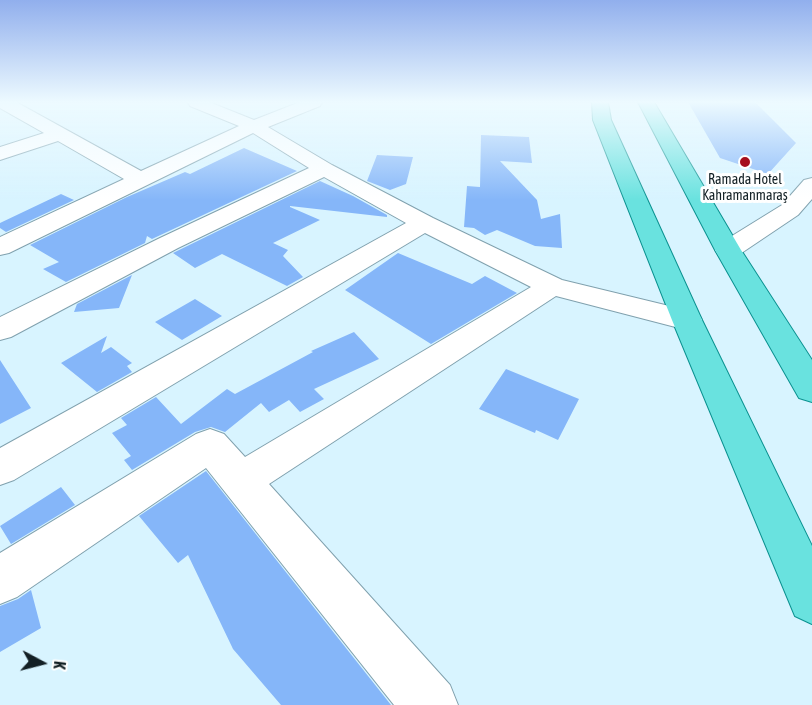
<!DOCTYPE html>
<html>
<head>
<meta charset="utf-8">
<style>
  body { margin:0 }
  #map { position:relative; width:812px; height:705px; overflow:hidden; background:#d8f4ff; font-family:"Asap Condensed",sans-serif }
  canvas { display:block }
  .north { position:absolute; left:12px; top:633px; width:60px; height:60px; -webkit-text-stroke:4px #fff; paint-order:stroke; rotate:97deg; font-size:16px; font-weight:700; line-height:24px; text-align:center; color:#132025 }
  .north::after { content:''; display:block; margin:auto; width:21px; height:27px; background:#132025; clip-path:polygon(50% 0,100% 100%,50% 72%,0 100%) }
</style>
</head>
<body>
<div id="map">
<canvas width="812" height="705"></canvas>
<div class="north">K</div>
</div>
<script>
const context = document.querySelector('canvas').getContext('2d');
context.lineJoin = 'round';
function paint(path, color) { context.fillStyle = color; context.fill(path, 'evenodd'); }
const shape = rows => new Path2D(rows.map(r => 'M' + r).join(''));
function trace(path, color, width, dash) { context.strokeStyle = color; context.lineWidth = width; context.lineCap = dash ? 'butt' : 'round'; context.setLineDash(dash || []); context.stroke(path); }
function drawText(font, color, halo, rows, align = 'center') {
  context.font = font + ' "Asap Condensed",sans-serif'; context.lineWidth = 6; context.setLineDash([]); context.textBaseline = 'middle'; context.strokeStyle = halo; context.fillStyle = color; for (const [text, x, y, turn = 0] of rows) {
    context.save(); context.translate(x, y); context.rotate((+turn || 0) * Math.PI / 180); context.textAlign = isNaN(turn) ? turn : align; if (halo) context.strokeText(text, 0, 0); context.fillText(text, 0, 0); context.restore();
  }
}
paint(shape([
  [688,102,755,102,796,143,768,174,720,158],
  [481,135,529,137,532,163,500,161,537,200,541,219,560,214,562,248,535,246,497,230,485,235,474,228,464,227,467,186,480,187],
  [244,148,297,171,152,239,147,236,145,243,66,282,43,269,59,262,30,245,127,197,185,172,190,174],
  [377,155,413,157,406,184,390,190,367,181],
  [320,181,353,196,387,215,387,217,290,206,290,207,320,220,273,243,288,250,283,256,303,277,287,286,222,254,195,268,173,253],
  [61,194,74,200,6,232,0,228,0,223],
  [398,253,472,284,485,276,517,293,431,344,345,290],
  [132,275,119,308,74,312,77,304],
  [195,299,222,316,182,340,155,322],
  [354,332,379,359,314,389,324,399,300,412,289,400,269,412,261,403,225,432,211,427,195,432,132,470,124,460,131,456,112,433,127,425,121,418,156,397,181,424,227,389,235,394,313,352,311,351],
  [107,336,101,353,111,347,132,363,127,366,132,372,97,392,61,363],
  [0,360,31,408,0,424],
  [506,369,579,399,558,440,536,430,535,433,479,409],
  [206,471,391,705,281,705,233,649,188,555,178,563,139,516],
  [61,487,75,505,11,544,0,526],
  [31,590,41,628,0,652,0,606,18,599]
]), '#85b6f9');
const minor = shape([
  [0,102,16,102,141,171,239,126,190,106,188,102,209,102,254,120,300,102,322,102,320,106,268,127,332,165,433,218,562,280,698,313,702,320,698,327,687,330,556,296,269,484,450,685,458,705,394,705,206,468,17,597,0,604,0,553,196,434,210,429,224,434,245,457,531,287,425,233,14,480,0,485,0,448,406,223,324,177,178,248,11,337,0,340,0,317,160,238,309,168,253,133,9,253,0,255,0,237,124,179,58,141,0,160,0,147,44,133,0,108,0,102],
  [812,178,812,199,798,215,737,256,728,258,719,256,715,250,719,244,782,205,804,180,812,178]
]);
const major = shape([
  [592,102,608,102,611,120,702,320,812,546,812,624,795,616,672,320,593,120,592,102],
  [638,102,654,102,741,250,812,360,812,402,799,398,715,250,638,102]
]);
trace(minor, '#80a1ae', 2);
trace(major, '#0a9190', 2);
paint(minor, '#fff');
paint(major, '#69e2df');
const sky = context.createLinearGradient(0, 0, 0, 200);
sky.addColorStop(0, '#91afed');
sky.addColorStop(0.51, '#edfaff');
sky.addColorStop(1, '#edfaff00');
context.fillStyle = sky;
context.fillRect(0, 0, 812, 200);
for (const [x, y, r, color] of [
  [745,162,6,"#a60e1d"]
]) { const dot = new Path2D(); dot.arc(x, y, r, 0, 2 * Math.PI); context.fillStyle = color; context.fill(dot); trace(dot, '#fff', 2); }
drawText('14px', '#132025', '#fff', [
  ["Ramada Hotel",745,180],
  ["Kahramanmaraş",745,196]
]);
</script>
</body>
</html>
